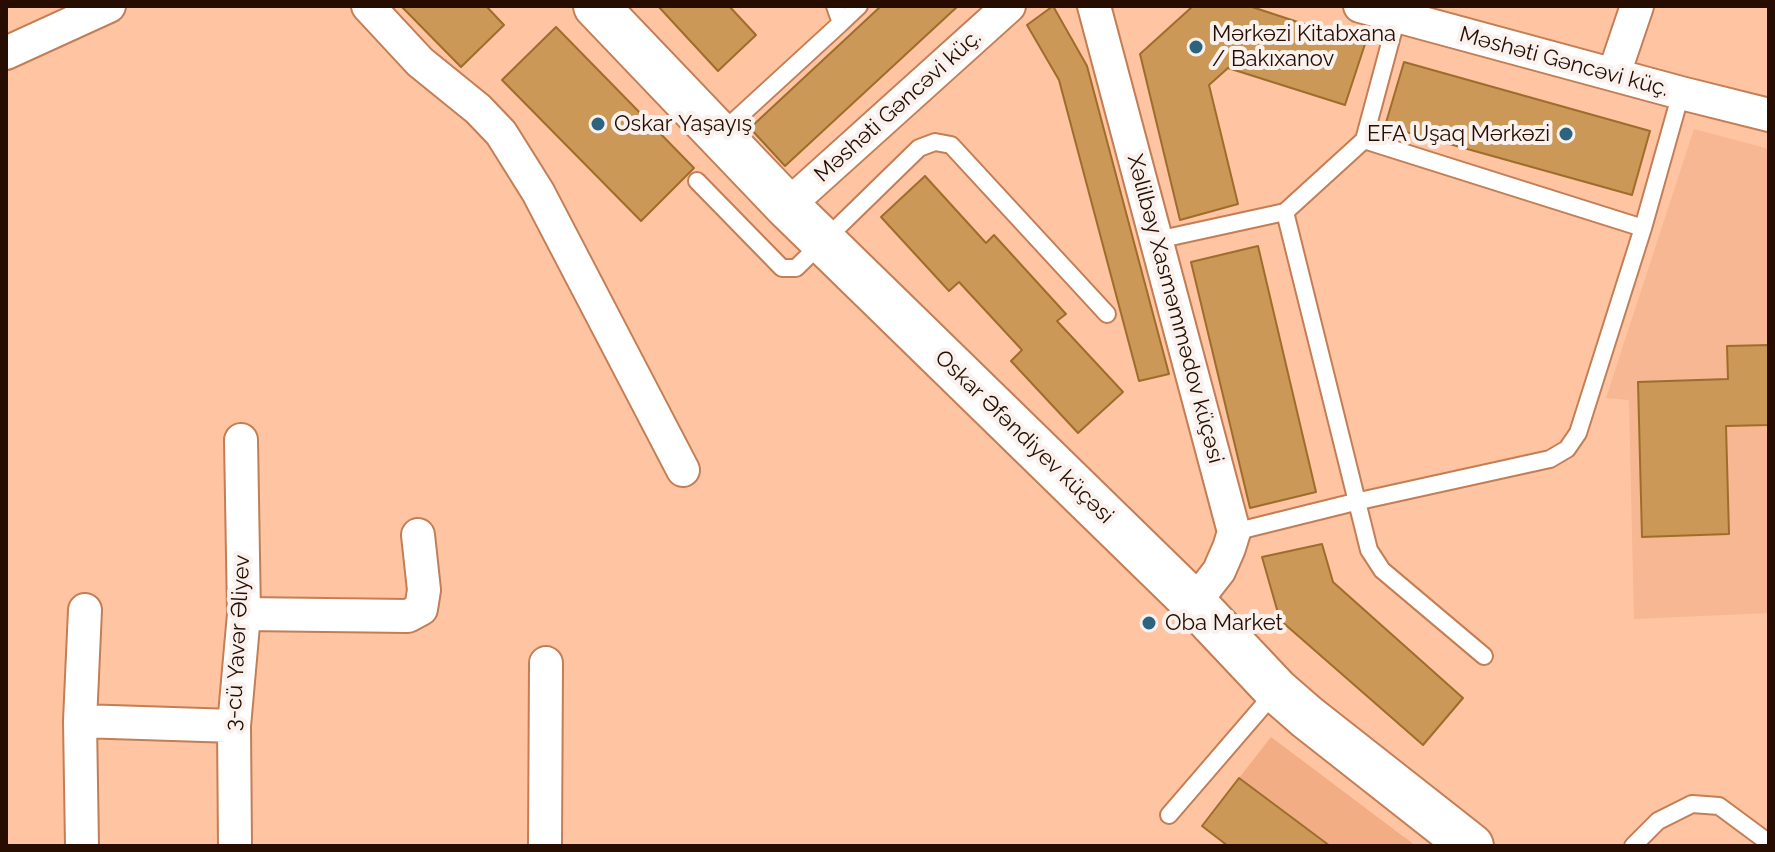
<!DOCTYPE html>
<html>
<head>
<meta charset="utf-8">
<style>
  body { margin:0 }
  #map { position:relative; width:1775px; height:852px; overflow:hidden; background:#ffc4a1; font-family:Raleway,sans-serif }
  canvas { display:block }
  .frame { position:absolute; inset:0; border:8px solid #260d00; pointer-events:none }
</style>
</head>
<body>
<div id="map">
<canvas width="1775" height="852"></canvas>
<div class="frame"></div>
</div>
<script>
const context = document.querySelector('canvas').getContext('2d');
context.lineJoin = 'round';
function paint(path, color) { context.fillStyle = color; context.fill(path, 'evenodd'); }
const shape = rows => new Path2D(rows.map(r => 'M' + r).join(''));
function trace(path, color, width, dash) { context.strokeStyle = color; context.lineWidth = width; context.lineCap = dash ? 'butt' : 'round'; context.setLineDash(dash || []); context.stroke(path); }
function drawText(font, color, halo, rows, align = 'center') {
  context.font = font + ' Raleway,sans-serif'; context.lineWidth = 8; context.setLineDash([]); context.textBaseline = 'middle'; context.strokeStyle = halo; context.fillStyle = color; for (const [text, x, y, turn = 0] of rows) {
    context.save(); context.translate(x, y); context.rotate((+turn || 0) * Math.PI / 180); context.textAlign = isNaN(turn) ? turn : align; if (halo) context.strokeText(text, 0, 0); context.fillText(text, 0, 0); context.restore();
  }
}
paint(shape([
  [1694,129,1769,149,1769,613,1634,619,1629,400,1606,398]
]), '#f6b792');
paint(shape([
  [1271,737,1416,846,1330,846,1239,778]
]), '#f3ad84');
const building = shape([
  [401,6,486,6,504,25,461,67,401,6],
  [658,6,729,6,756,35,718,71,658,6],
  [881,6,958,6,785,166,750,128,881,6],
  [1053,6,1087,66,1169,374,1139,381,1059,80,1027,25,1053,6],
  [1193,6,1249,6,1365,44,1345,105,1228,68,1209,85,1238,204,1180,220,1140,54,1193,6],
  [556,27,694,168,641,221,502,80,556,27],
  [1404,62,1650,131,1632,195,1385,126,1404,62],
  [925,176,986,243,994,235,1066,314,1057,321,1123,392,1078,433,1011,361,1022,350,959,282,949,291,881,217,925,176],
  [1258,246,1316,492,1250,508,1191,262,1258,246],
  [1769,345,1769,425,1726,426,1729,534,1642,537,1638,382,1728,379,1727,346,1769,345],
  [1322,544,1333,582,1463,698,1423,745,1280,620,1262,557,1322,544],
  [1239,778,1330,846,1228,846,1202,826,1239,778]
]);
paint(building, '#cb9857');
trace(building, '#9e6d2b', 2);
const lane = shape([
  [841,23,859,6],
  [720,134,841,23,835,6],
  [1364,140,1397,17],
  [697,181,782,268,796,268,919,148,935,142,951,145,1107,314],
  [1157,240,1285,212],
  [1234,532,1355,502,1550,459,1567,449,1578,433,1643,228,1681,93],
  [1484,656,1382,570,1369,550,1285,212,1364,140,1643,228],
  [1169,815,1275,692],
  [1633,846,1658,821,1692,804,1719,806,1769,843]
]);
const street = shape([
  [368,6,420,62,478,109,501,133,538,192,683,470],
  [1094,6,1234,532,1229,548,1219,571,1194,603],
  [1360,6,1681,93,1769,115],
  [6,53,109,6],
  [1614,74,1637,6],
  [787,206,1009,6],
  [244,614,408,616,421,609,424,590,418,535],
  [80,721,234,726],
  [82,846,80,721,85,610],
  [235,846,234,726,244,614,241,440],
  [545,846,546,663]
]);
const secondary = shape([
  [596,6,787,206,1194,603,1276,690,1307,717,1471,846]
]);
trace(lane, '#c37e55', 20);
trace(street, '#c37e55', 36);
trace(secondary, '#c37e55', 48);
trace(lane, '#fff', 16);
trace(street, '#fff', 32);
trace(secondary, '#fff', 44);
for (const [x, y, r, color] of [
  [1196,47,8,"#2c637e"],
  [598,124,8,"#2c637e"],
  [1566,134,8,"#2c637e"],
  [1149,623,8,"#2c637e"]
]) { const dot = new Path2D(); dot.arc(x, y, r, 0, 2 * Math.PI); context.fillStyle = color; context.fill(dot); trace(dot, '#f9f1ed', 3); }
drawText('22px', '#260d00', '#f9f1ed', [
  ["Mərkəzi Kitabxana",1212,34],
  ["/ Bakıxanov",1212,59],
  ["Oskar Yaşayış",614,124],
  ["EFA Uşaq Mərkəzi",1550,134,"right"],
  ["Oba Market",1165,623]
], 'left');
drawText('22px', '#260d00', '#f9f1ed', [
  ["Məshəti Gəncəvi küç.",1564,62,15],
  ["Məshəti Gəncəvi küç.",898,106,-42],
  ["Xəlilbəy Xasməmmədov küçəsi",1175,309,75],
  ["Oskar Əfəndiyev küçəsi",1024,437,44],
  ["3-cü Yavər Əliyev",238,643,-87]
]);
</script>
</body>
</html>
